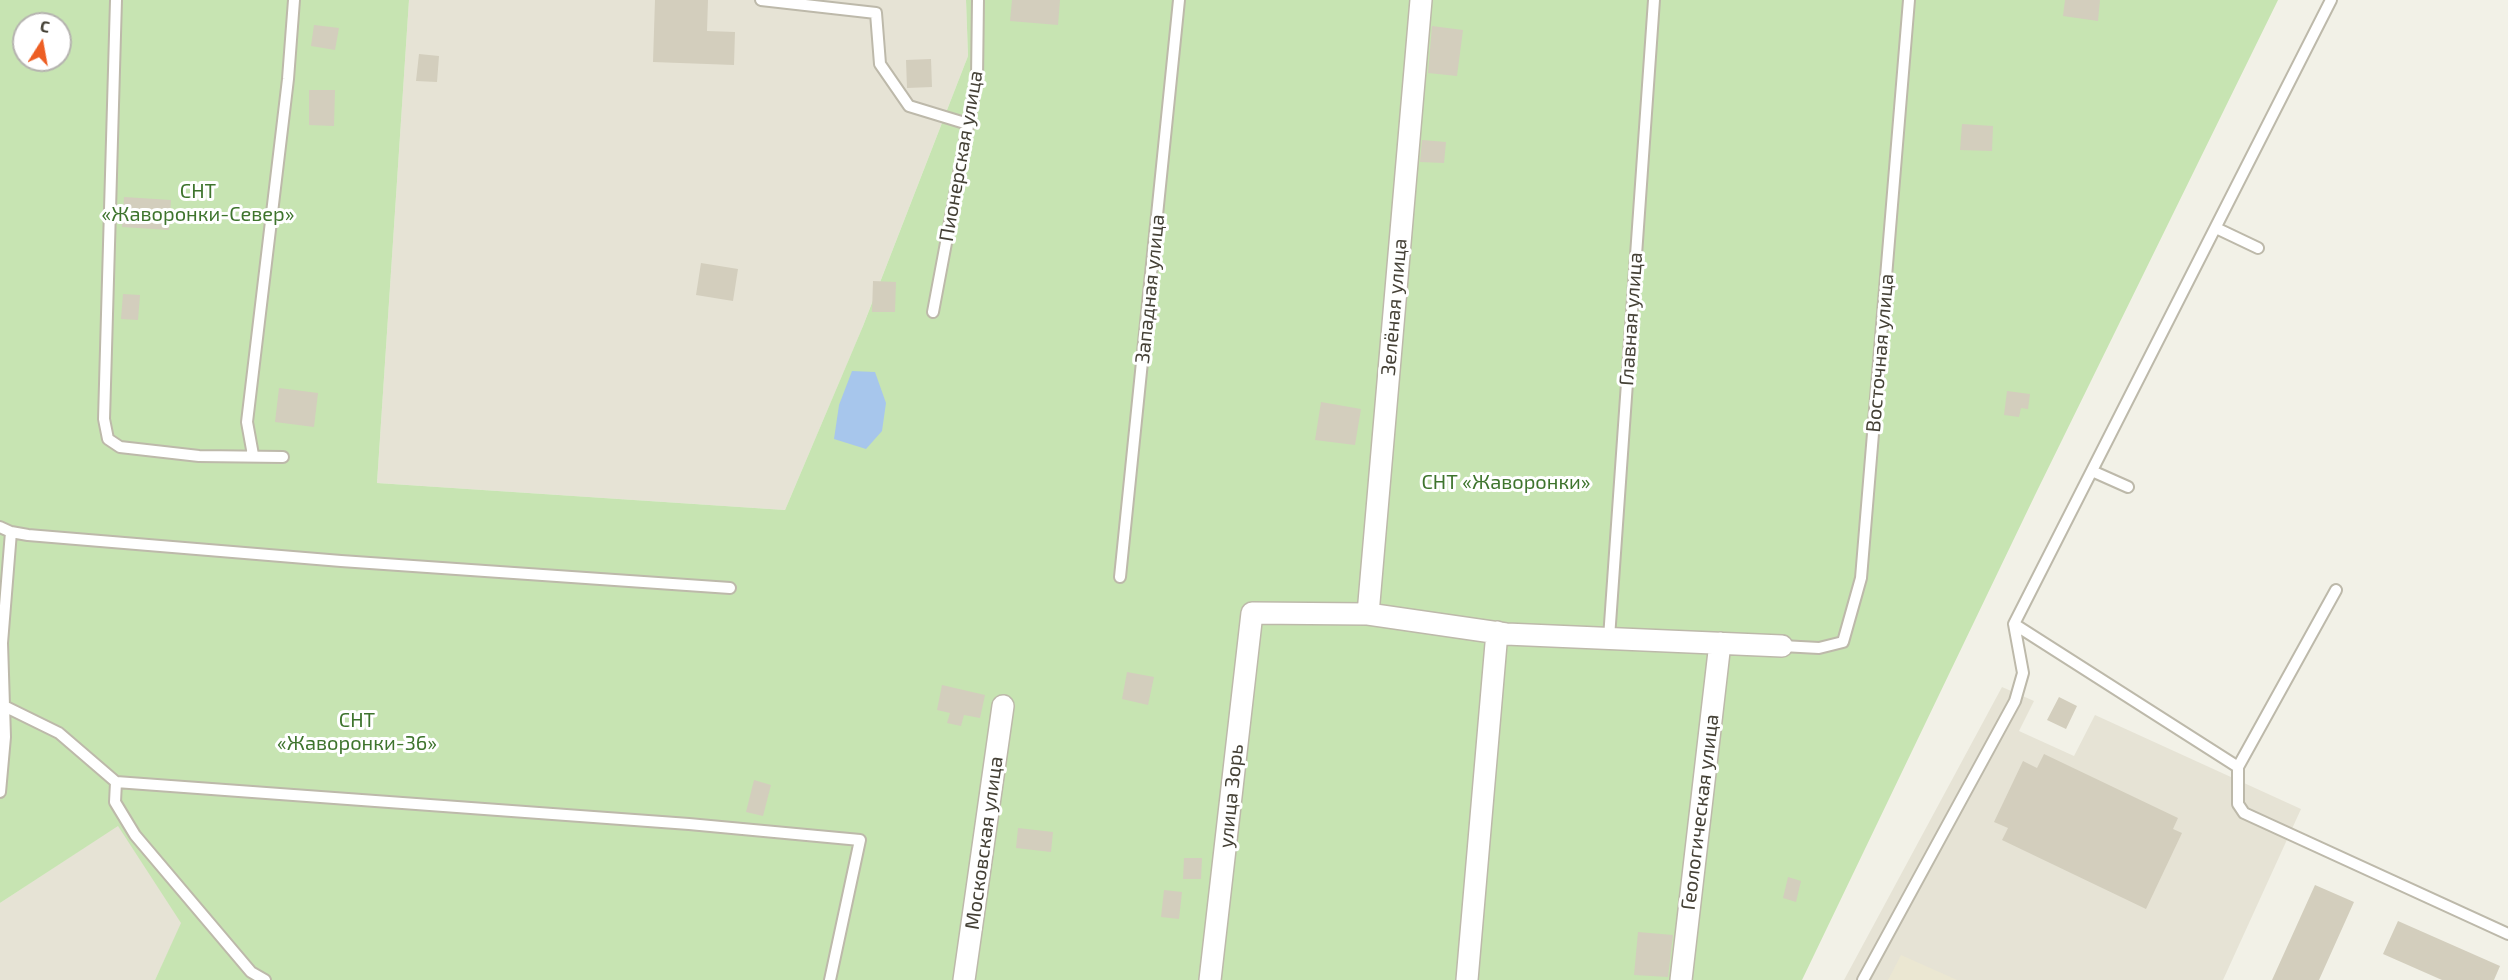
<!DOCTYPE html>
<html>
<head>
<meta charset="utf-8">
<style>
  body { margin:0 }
  #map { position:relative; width:2508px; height:980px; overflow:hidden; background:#f2f1e7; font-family:"Exo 2",sans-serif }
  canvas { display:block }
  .north { position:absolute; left:12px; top:12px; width:60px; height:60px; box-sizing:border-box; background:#fff; border:2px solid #b5b3af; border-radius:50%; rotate:11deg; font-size:16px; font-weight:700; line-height:24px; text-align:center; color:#454136 }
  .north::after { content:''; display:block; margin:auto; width:21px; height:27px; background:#ed5e23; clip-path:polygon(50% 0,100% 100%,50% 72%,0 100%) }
</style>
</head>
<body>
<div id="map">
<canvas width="2508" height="980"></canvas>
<div class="north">С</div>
</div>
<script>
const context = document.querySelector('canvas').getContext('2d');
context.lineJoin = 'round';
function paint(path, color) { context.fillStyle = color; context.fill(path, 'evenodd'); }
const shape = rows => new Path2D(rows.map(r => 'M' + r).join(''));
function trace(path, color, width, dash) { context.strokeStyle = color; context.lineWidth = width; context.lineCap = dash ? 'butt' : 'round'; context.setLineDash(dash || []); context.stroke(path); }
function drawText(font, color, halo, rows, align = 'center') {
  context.font = font + ' "Exo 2",sans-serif'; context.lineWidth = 6; context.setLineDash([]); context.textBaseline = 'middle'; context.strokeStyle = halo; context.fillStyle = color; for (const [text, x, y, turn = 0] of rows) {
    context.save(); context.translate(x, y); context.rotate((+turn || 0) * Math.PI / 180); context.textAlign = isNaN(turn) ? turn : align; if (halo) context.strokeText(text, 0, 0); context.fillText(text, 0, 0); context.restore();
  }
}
paint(shape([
  [409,0,966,0,968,56,861,331,785,510,377,483],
  [2002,687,2034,701,2019,731,2074,756,2095,715,2301,809,2223,980,1844,980],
  [118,825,182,923,155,980,0,980,0,903]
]), '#e6e3d5');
paint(shape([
  [1901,955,1957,980,1888,980]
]), '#ebe7d2');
paint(shape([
  [0,0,409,0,377,483,785,510,863,326,968,56,966,0,2278,0,2036,493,1802,980,155,980,181,923,118,826,0,903],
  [24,24,60,24,60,60,24,60]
]), '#c7e4b2');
paint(shape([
  [852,371,875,372,886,403,882,431,866,449,834,439,839,405]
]), '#a7c6ec');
paint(shape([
  [655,0,708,0,707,31,735,32,734,65,653,62],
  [1012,0,1060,0,1058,25,1010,21],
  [2065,0,2100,0,2098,21,2063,16],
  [314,25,339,28,335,50,311,46],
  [1432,26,1463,30,1457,76,1428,73],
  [419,54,439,56,437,82,416,81],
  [931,59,932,87,907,88,906,60],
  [309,90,335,90,334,126,309,125],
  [1962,124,1993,126,1992,151,1960,150],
  [1422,140,1446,142,1444,163,1420,162],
  [124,197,171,200,169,230,122,227],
  [701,263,738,269,733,301,696,295],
  [873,281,896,282,895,312,872,312],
  [123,294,140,295,138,320,121,319],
  [279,388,318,393,314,427,275,422],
  [2007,391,2030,394,2028,409,2021,408,2019,417,2004,415],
  [1321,402,1361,409,1355,445,1315,440],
  [1127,672,1154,677,1148,705,1122,699],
  [942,685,985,695,980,718,964,715,961,726,947,723,950,713,937,710],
  [2059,697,2077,706,2066,729,2047,720],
  [2044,754,2178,818,2173,829,2182,833,2146,909,2002,840,2008,828,1994,822,2023,761,2037,768],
  [754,780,771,785,763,816,746,812],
  [1018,828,1053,832,1051,852,1016,848],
  [1184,858,1202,858,1201,879,1183,879],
  [1788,877,1801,881,1796,902,1783,898],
  [2315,885,2354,902,2319,980,2272,980],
  [1164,890,1182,892,1179,919,1161,917],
  [2398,921,2500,966,2494,980,2442,980,2383,954],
  [1638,932,1673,935,1668,977,1634,975]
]), '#d3cebd');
const service = shape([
  [116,0,104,419,108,439,120,447,199,456,283,457],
  [761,0,876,13,880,64,909,106,968,124],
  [2331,0,2014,624,2238,767,2336,590],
  [2216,228,2258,248],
  [933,312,977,78,978,0],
  [253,455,247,422,288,79,294,0],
  [2092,471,2128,487],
  [0,527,11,532,28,535,341,561,730,588],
  [1120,577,1179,0],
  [1609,638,1654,0],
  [1782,646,1819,648,1843,642,1861,578,1909,0],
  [4,706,59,733,116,782,689,824,860,840,830,980],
  [2238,767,2238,804,2244,813,2508,934],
  [116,782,115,802,135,835,251,972,265,980],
  [0,792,5,737,2,643,11,532],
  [1863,980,2015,701,2023,673,2014,624]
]);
const minor = shape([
  [1368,614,1421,0],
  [964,980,1003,706],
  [1210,980,1252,613,1368,614,1506,634,1782,646],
  [1467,980,1497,632],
  [1681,980,1720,643]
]);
trace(service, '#bdb9aa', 14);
trace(minor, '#bdb9aa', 24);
trace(service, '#fff', 10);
trace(minor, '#fff', 21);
drawText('20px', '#454136', '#fff', [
  ["Пионерская улица",961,156,-80],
  ["Западная улица",1150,289,-84],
  ["Зелёная улица",1394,307,-85],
  ["Главная улица",1631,319,-86],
  ["Восточная улица",1880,353,-85],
  ["улица Зорь",1231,796,-84],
  ["Геологическая улица",1700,812,-83],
  ["Московская улица",984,843,-82]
]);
drawText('20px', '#3e742d', '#fff', [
  ["СНТ",198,191],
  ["«Жаворонки-Север»",198,214],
  ["СНТ «Жаворонки»",1506,482],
  ["СНТ",357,720],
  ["«Жаворонки-36»",357,743]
]);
</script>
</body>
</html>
